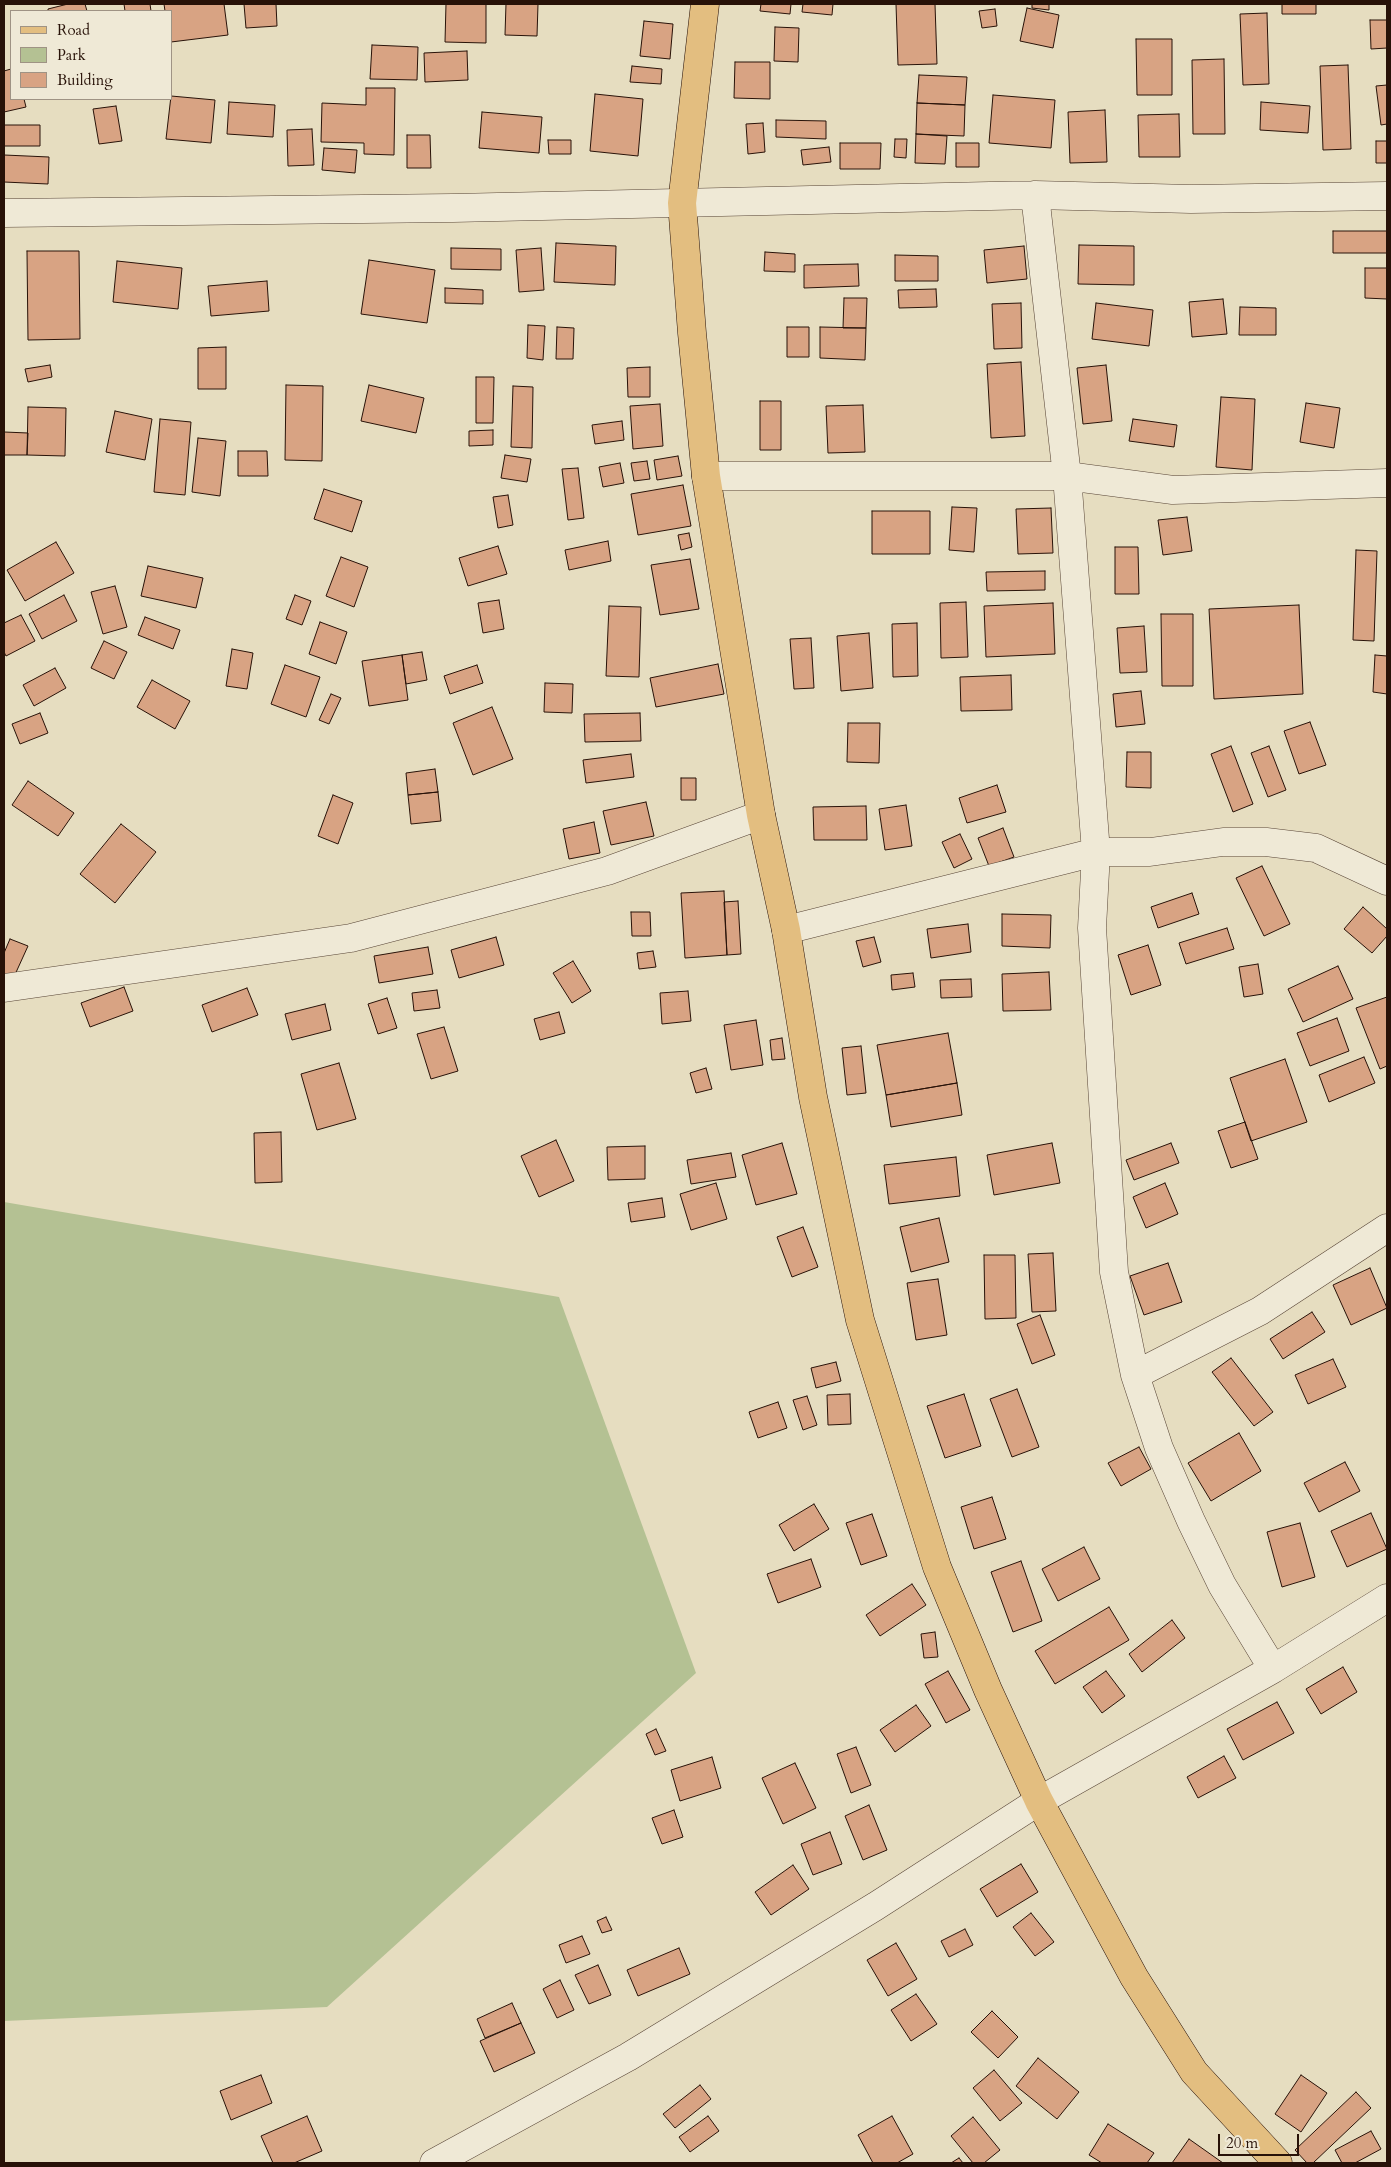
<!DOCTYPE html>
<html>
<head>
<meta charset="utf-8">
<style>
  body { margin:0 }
  #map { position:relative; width:1391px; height:2167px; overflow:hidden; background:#e6ddc0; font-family:Cardo,serif }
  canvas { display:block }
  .frame { position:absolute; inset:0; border:5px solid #281208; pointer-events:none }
  .legend { position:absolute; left:10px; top:10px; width:162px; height:90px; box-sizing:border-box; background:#efe9d6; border:1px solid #9f9384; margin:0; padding:6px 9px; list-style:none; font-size:15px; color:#281208 }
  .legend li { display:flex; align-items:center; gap:10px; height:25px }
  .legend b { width:25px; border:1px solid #9f9384 }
  .scale { position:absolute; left:1218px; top:2134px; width:81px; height:22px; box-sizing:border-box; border:2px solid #281208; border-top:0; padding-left:6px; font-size:15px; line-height:18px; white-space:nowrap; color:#281208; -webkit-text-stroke:4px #efe9d6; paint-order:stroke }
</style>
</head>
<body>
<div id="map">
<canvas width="1391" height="2167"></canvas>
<div class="frame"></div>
<ul class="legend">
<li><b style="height:6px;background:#e3be80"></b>Road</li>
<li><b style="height:14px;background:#b4c193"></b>Park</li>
<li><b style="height:14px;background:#d8a383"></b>Building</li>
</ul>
<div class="scale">20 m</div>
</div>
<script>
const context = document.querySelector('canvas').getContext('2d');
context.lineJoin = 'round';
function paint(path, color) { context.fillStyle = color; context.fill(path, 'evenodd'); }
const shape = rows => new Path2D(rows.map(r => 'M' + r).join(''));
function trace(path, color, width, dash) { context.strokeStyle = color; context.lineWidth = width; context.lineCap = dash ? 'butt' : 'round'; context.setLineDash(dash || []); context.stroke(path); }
paint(shape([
  [4,1202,559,1297,696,1673,327,2007,4,2021]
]), '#b4c193');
const building = shape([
  [68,4,85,4,87,11,48,11,48,9,68,4],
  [124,4,150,4,151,11,125,11,124,4],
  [164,4,224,4,228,35,171,42,171,11,165,11,164,4],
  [244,4,276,4,277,26,246,28,244,4],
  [446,4,486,4,486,43,445,42,446,4],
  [506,4,538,4,537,36,505,35,506,4],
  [761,4,791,4,790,14,760,11,761,4],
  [803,4,833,4,832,15,802,12,803,4],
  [896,4,935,4,937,64,898,65,896,4],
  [1032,4,1049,4,1049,10,1032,8,1032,4],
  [1282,4,1316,4,1316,14,1282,14,1282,4],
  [1027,8,1059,15,1053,48,1020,41,1027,8],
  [995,9,997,26,982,28,979,11,995,9],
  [1267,13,1269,84,1243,85,1240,14,1267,13],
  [1370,20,1387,20,1387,48,1371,49,1370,20],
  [644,21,673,24,670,59,640,56,644,21],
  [775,27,799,28,798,62,774,61,775,27],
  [1136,39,1172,39,1172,95,1137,95,1136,39],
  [372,45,418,47,417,80,370,79,372,45],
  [467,51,468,80,425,82,424,53,467,51],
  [1224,59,1225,134,1193,134,1192,60,1224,59],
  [735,62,770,62,770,99,734,98,735,62],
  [1348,65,1351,149,1323,150,1320,66,1348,65],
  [632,66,662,69,661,84,630,82,632,66],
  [11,69,11,99,24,99,26,107,4,112,4,71,11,69],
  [919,75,967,77,965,105,917,103,919,75],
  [1387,85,1387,124,1381,125,1376,86,1387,85],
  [366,88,395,88,394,155,364,154,364,143,321,142,322,103,366,105,366,88],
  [595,94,643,99,638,156,590,151,595,94],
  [993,95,1055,100,1051,148,989,143,993,95],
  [171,96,215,100,211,143,166,139,171,96],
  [229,102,275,105,273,137,227,134,229,102],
  [1261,102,1310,106,1308,133,1260,130,1261,102],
  [917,103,965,105,964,136,916,134,917,103],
  [116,106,122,141,99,144,93,109,116,106],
  [1105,110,1107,162,1070,163,1068,112,1105,110],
  [482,112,542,117,539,153,479,148,482,112],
  [1179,114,1180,157,1139,157,1138,115,1179,114],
  [776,120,826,121,826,139,776,137,776,120],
  [763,123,765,152,748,154,746,124,763,123],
  [4,125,40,125,40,146,4,146,4,125],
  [312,129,314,165,288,166,287,130,312,129],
  [916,134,947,136,945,164,915,163,916,134],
  [407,135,430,135,431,168,407,168,407,135],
  [895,139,907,139,906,158,894,157,895,139],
  [548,140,571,140,571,154,549,154,548,140],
  [1376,141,1387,141,1387,163,1376,163,1376,141],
  [840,143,881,143,880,169,840,169,840,143],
  [956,143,979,143,979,167,956,167,956,143],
  [829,147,831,162,803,165,801,150,829,147],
  [324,148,357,150,355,173,322,170,324,148],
  [4,155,49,157,48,184,4,182,4,155],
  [1333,231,1387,231,1387,253,1333,253,1333,231],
  [556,243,616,246,615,285,554,282,556,243],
  [1079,245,1134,246,1134,285,1078,284,1079,245],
  [1024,246,1027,279,987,283,984,250,1024,246],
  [451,248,501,249,501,270,451,269,451,248],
  [541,248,544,290,519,292,516,250,541,248],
  [27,251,79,251,80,339,28,340,27,251],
  [765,252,795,254,795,272,764,271,765,252],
  [895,255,938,256,938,281,895,281,895,255],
  [369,260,435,270,427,323,361,314,369,260],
  [117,261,182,268,178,309,113,302,117,261],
  [858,264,859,286,804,288,804,265,858,264],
  [1365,268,1387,268,1387,299,1365,298,1365,268],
  [267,281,269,311,211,316,208,286,267,281],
  [445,288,483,290,483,304,445,303,445,288],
  [936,289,937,307,899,308,898,290,936,289],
  [844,298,867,298,866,328,843,328,844,298],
  [1223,299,1227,334,1192,337,1189,302,1223,299],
  [1021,303,1022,348,994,349,992,304,1021,303],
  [1096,303,1153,310,1149,346,1092,339,1096,303],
  [1240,307,1276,308,1276,335,1239,335,1240,307],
  [528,325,545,326,543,360,527,358,528,325],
  [557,327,574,328,573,359,556,359,557,327],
  [787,327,809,327,809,357,787,357,787,327],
  [820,327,866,328,865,360,820,358,820,327],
  [226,347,226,389,198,389,198,348,226,347],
  [1021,362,1025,436,991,438,987,364,1021,362],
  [50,365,52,377,28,382,25,369,50,365],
  [1106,365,1112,421,1083,424,1077,368,1106,365],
  [650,367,650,397,628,397,627,368,650,367],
  [476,377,494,377,493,423,476,423,476,377],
  [286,385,323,386,322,461,285,460,286,385],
  [369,385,424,398,416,433,361,421,369,385],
  [513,386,533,387,532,448,511,447,513,386],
  [1221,397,1255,399,1252,470,1216,467,1221,397],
  [760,401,781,401,781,450,760,450,760,401],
  [1306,403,1340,408,1334,448,1300,442,1306,403],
  [660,404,663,446,633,449,630,406,660,404],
  [863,405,865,452,828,453,826,406,863,405],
  [28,407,66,408,65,456,27,455,28,407],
  [115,411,152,419,145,460,106,452,115,411],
  [160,419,191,422,185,495,154,492,160,419],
  [1133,419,1177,425,1174,447,1129,441,1133,419],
  [622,421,624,440,595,444,592,425,622,421],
  [493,430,493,445,469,446,469,431,493,430],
  [4,432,28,433,27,455,4,455,4,432],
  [198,438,226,441,220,496,192,492,198,438],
  [238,451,267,451,268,476,238,476,238,451],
  [505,455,531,459,527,482,501,478,505,455],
  [678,456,682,476,657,480,654,460,678,456],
  [647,461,650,479,634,481,631,463,647,461],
  [620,463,624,483,603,487,599,467,620,463],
  [578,468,584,518,568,520,562,469,578,468],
  [683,485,691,526,638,535,631,494,683,485],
  [324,489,362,501,352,532,314,519,324,489],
  [508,495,513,525,498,528,493,497,508,495],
  [952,507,977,508,974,552,949,550,952,507],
  [1051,508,1053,553,1018,554,1016,509,1051,508],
  [872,511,930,511,930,554,872,554,872,511],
  [1187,517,1192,551,1163,555,1158,520,1187,517],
  [689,533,692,547,681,550,678,535,689,533],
  [608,541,611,561,569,570,565,550,608,541],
  [56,542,74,573,25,601,7,570,56,542],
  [498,546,507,574,468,586,459,558,498,546],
  [1115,547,1138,547,1139,594,1115,594,1115,547],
  [1356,550,1377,551,1374,641,1353,640,1356,550],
  [341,557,368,567,354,607,326,596,341,557],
  [690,559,699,609,660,615,651,565,690,559],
  [148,566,203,578,196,608,141,596,148,566],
  [1045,571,1045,590,987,591,986,572,1045,571],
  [115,586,127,627,103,634,91,592,115,586],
  [64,595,77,621,42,639,29,614,64,595],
  [295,595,311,601,302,625,286,619,295,595],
  [499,600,504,629,483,633,478,603,499,600],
  [966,602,968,657,941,658,940,603,966,602],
  [1053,603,1055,654,986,657,984,606,1053,603],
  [1299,605,1303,694,1214,699,1209,609,1299,605],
  [609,606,641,607,639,677,606,676,609,606],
  [1161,614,1193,614,1193,686,1162,686,1161,614],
  [21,615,35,641,6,656,4,652,4,623,21,615],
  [145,617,180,630,173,649,138,635,145,617],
  [320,622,347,632,336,664,309,654,320,622],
  [917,623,918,676,893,677,892,624,917,623],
  [1144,626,1147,672,1120,673,1117,628,1144,626],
  [869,633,873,688,841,691,837,636,869,633],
  [811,638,814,688,794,689,790,639,811,638],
  [104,641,127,652,114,679,91,668,104,641],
  [232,649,253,653,247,689,226,686,232,649],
  [422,652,427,680,406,684,402,655,422,652],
  [402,655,408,700,369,706,362,661,402,655],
  [1375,655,1387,656,1387,694,1373,692,1375,655],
  [718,664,724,694,656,707,650,678,718,664],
  [285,665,320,677,306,717,271,704,285,665],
  [477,665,483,683,450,694,444,676,477,665],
  [55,668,66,688,34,706,23,685,55,668],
  [1011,675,1012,710,961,711,960,677,1011,675],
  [152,680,190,701,175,729,137,707,152,680],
  [545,683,573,684,572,713,544,712,545,683],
  [1141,691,1145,724,1116,727,1113,694,1141,691],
  [331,694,341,698,329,724,319,720,331,694],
  [492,707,513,759,473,775,453,723,492,707],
  [40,713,48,733,20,744,12,724,40,713],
  [640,713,641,741,585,742,584,714,640,713],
  [1310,722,1326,765,1299,774,1284,731,1310,722],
  [848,723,880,723,879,763,847,762,848,723],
  [1231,746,1253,804,1233,812,1211,754,1231,746],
  [1269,746,1286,790,1268,797,1251,753,1269,746],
  [1127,752,1151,752,1151,788,1126,787,1127,752],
  [631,754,634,777,586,783,583,760,631,754],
  [435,769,438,792,408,795,406,773,435,769],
  [681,778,696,778,696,800,681,800,681,778],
  [28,781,74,813,58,836,12,805,28,781],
  [997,785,1006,812,967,823,959,798,997,785],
  [438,792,441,821,411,824,408,795,438,792],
  [333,795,353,803,338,844,318,836,333,795],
  [646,802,654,836,611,845,603,811,646,802],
  [906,805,912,846,885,850,879,809,906,805],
  [866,806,867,840,814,840,813,807,866,806],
  [594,822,600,853,569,859,563,829,594,822],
  [121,824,156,852,115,903,80,874,121,824],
  [1003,828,1014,857,989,866,978,838,1003,828],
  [960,834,972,859,954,868,942,842,960,834],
  [1262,866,1290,924,1264,936,1236,878,1262,866],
  [724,891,727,955,685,958,681,893,724,891],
  [1192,893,1199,914,1158,928,1151,907,1192,893],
  [738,901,741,954,727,955,724,902,738,901],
  [1363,907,1387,929,1387,936,1372,953,1344,929,1363,907],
  [631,912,650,912,651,936,632,936,631,912],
  [1002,914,1051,915,1050,948,1002,946,1002,914],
  [968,924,971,952,931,958,927,929,968,924],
  [1227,928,1234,949,1186,964,1179,943,1227,928],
  [496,937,504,965,459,978,451,950,496,937],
  [874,937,881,962,863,967,856,941,874,937],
  [10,939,28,946,13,979,4,975,4,953,10,939],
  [1148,945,1161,985,1131,995,1118,955,1148,945],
  [428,947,433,974,379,983,374,956,428,947],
  [653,951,656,967,639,969,637,953,653,951],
  [573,961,591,991,572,1003,553,973,573,961],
  [1258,964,1263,994,1244,997,1239,967,1258,964],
  [1338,966,1353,999,1303,1022,1288,989,1338,966],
  [1049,972,1051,1010,1003,1011,1002,974,1049,972],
  [913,973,915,987,892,990,891,975,913,973],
  [971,979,972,997,941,998,940,980,971,979],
  [124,987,133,1011,90,1027,81,1003,124,987],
  [247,988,258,1015,212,1032,202,1005,247,988],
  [437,990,440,1008,414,1011,412,993,437,990],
  [688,991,691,1021,662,1024,660,993,688,991],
  [1387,997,1387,1066,1380,1069,1356,1008,1387,997],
  [387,998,397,1028,378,1034,368,1004,387,998],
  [325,1004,331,1030,292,1040,285,1014,325,1004],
  [559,1012,565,1033,540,1040,534,1019,559,1012],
  [1337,1018,1349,1051,1310,1066,1297,1033,1337,1018],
  [756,1020,763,1065,731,1070,724,1025,756,1020],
  [444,1027,458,1071,431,1079,417,1034,444,1027],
  [948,1033,957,1083,886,1095,877,1045,948,1033],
  [782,1038,785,1059,772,1060,770,1040,782,1038],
  [861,1046,866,1093,847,1095,842,1048,861,1046],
  [1364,1057,1375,1083,1329,1102,1319,1075,1364,1057],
  [1285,1059,1307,1122,1251,1141,1230,1078,1285,1059],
  [339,1063,356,1119,317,1130,301,1074,339,1063],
  [706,1068,712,1089,696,1093,690,1073,706,1068],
  [957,1083,962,1115,891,1127,886,1095,957,1083],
  [1245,1122,1258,1159,1231,1168,1218,1131,1245,1122],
  [281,1132,282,1182,255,1183,254,1133,281,1132],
  [556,1140,574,1181,539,1197,521,1156,556,1140],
  [782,1143,797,1194,756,1205,742,1155,782,1143],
  [1052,1143,1060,1183,994,1195,987,1155,1052,1143],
  [1171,1143,1179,1163,1134,1180,1126,1160,1171,1143],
  [645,1146,645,1179,608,1180,607,1147,645,1146],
  [731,1153,736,1177,691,1184,687,1160,731,1153],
  [956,1157,960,1196,889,1204,884,1165,956,1157],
  [716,1183,727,1219,691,1230,680,1194,716,1183],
  [1165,1183,1178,1214,1146,1228,1133,1197,1165,1183],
  [662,1198,665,1217,631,1222,628,1203,662,1198],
  [939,1218,949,1262,911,1272,900,1227,939,1218],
  [803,1227,818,1267,792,1277,777,1237,803,1227],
  [1053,1253,1056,1311,1032,1312,1028,1254,1053,1253],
  [984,1255,1015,1255,1016,1318,985,1319,984,1255],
  [1168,1263,1182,1302,1144,1315,1130,1276,1168,1263],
  [1370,1268,1387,1308,1351,1325,1333,1285,1370,1268],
  [938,1279,947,1335,916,1340,907,1283,938,1279],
  [1312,1312,1325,1332,1283,1359,1270,1339,1312,1312],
  [1040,1315,1055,1355,1032,1364,1017,1324,1040,1315],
  [1231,1358,1273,1412,1254,1426,1212,1372,1231,1358],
  [1333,1359,1346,1387,1308,1404,1295,1375,1333,1359],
  [836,1362,841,1381,816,1388,811,1368,836,1362],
  [1017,1389,1039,1447,1012,1457,990,1399,1017,1389],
  [850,1394,851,1424,828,1425,827,1395,850,1394],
  [964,1394,981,1446,945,1458,927,1406,964,1394],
  [807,1396,817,1425,803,1430,793,1400,807,1396],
  [778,1402,787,1428,758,1438,749,1412,778,1402],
  [1239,1433,1261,1471,1211,1501,1188,1463,1239,1433],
  [1139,1447,1151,1469,1121,1486,1108,1463,1139,1447],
  [1345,1462,1360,1491,1319,1512,1304,1483,1345,1462],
  [992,1497,1006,1539,974,1549,961,1507,992,1497],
  [814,1504,829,1529,794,1551,779,1525,814,1504],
  [1371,1513,1387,1549,1347,1567,1331,1531,1371,1513],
  [872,1514,887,1556,861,1565,846,1523,872,1514],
  [1300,1523,1315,1577,1282,1587,1267,1532,1300,1523],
  [1084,1547,1100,1579,1058,1601,1042,1569,1084,1547],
  [811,1559,821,1587,778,1603,767,1574,811,1559],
  [1021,1561,1042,1621,1013,1632,991,1572,1021,1561],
  [912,1584,926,1605,880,1636,866,1615,912,1584],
  [1109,1607,1129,1640,1055,1684,1035,1651,1109,1607],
  [1172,1620,1185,1638,1142,1672,1129,1654,1172,1620],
  [935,1632,938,1657,924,1658,921,1634,935,1632],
  [1343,1667,1357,1692,1321,1714,1306,1689,1343,1667],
  [948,1671,970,1710,946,1723,925,1684,948,1671],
  [1106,1671,1125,1696,1102,1713,1083,1687,1106,1671],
  [1277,1702,1294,1733,1243,1760,1227,1729,1277,1702],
  [916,1705,931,1726,895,1752,880,1730,916,1705],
  [656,1729,666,1751,655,1755,646,1734,656,1729],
  [856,1747,871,1785,851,1793,837,1754,856,1747],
  [1224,1756,1236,1778,1198,1798,1187,1777,1224,1756],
  [712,1757,721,1788,680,1801,671,1770,712,1757],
  [795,1763,816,1808,783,1824,762,1778,795,1763],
  [869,1805,887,1850,863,1860,845,1816,869,1805],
  [674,1810,683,1837,662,1844,652,1818,674,1810],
  [830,1832,842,1864,813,1875,801,1844,830,1832],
  [1021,1864,1038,1892,997,1917,980,1889,1021,1864],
  [793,1865,809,1889,771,1915,755,1892,793,1865],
  [1031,1913,1054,1942,1035,1956,1013,1927,1031,1913],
  [606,1917,612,1930,602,1933,597,1921,606,1917],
  [965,1929,973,1945,949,1957,941,1941,965,1929],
  [582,1936,590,1954,566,1963,559,1945,582,1936],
  [896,1943,917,1979,888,1996,867,1960,896,1943],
  [679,1948,690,1974,638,1996,627,1970,679,1948],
  [598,1965,611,1995,589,2004,575,1975,598,1965],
  [560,1980,574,2010,557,2018,543,1989,560,1980],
  [916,1994,937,2024,911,2041,891,2010,916,1994],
  [512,2003,521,2023,485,2038,477,2019,512,2003],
  [992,2011,1018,2037,998,2058,971,2032,992,2011],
  [521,2023,535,2053,494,2072,480,2041,521,2023],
  [1038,2058,1079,2092,1057,2119,1016,2086,1038,2058],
  [994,2070,1022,2103,1000,2121,973,2088,994,2070],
  [261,2075,272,2103,231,2120,220,2091,261,2075],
  [1301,2075,1327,2093,1301,2132,1275,2114,1301,2075],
  [700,2085,711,2099,675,2128,663,2114,700,2085],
  [1356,2092,1371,2108,1313,2163,1307,2163,1295,2150,1356,2092],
  [307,2116,322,2151,294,2163,273,2163,261,2136,307,2116],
  [708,2116,719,2131,690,2152,679,2137,708,2116],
  [892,2116,913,2154,897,2163,873,2163,858,2135,892,2116],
  [973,2117,1000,2150,984,2163,973,2163,951,2136,973,2117],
  [1108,2124,1154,2153,1147,2163,1102,2163,1089,2155,1108,2124],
  [1371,2131,1381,2149,1355,2163,1342,2163,1335,2150,1371,2131],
  [1189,2139,1223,2163,1172,2163,1189,2139],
  [959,2158,963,2163,951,2163,959,2158]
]);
paint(building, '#d8a383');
trace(building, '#281208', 1);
const minor = shape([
  [4,213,453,208,1035,195,1191,199,1387,196],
  [706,476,1067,476,1173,490,1387,483],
  [786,930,1096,852,1067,476,1035,195],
  [4,988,351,938,607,871,761,815],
  [1135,1375,1260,1311,1387,1228],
  [1273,1669,1222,1585,1191,1521,1159,1448,1135,1375,1114,1272,1092,928,1096,852,1150,852,1223,842,1266,842,1316,848,1387,881],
  [434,2163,628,2057,876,1906,1039,1801,1273,1669,1387,1598]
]);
const major = shape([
  [705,4,682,203,692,333,706,476,761,815,786,930,813,1097,860,1320,937,1567,988,1690,1039,1801,1134,1977,1194,2072,1278,2163]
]);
trace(minor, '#584536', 29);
trace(major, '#281208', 29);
trace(minor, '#efe9d6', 28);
trace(major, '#e3be80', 28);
</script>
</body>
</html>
